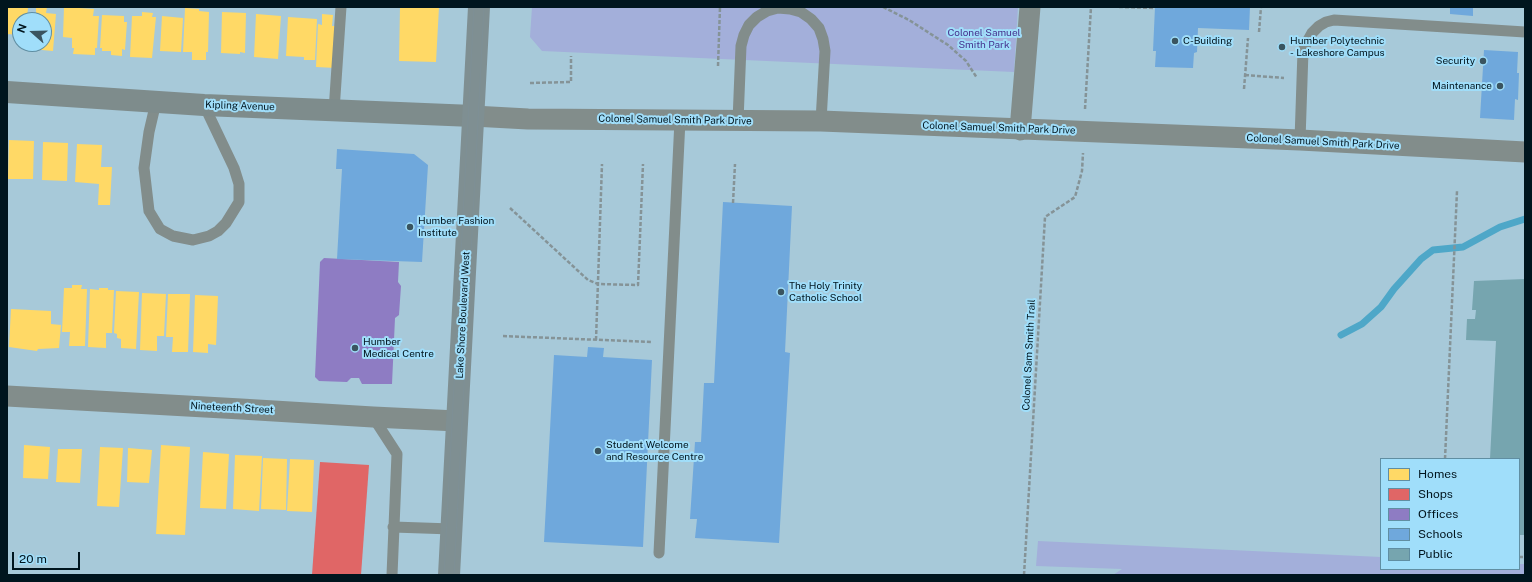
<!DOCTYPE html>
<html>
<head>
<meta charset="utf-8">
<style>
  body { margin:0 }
  #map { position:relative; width:1532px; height:582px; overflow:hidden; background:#a7c9d9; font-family:"Public Sans",sans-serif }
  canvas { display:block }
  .frame { position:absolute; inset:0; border:8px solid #00151e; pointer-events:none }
  .legend { position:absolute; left:1380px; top:458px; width:140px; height:112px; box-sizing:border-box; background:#a0defa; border:1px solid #608ea2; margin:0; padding:5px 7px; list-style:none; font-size:12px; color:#00151e }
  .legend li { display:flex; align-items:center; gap:8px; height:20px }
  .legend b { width:20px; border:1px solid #608ea2 }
  .north { position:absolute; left:12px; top:12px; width:40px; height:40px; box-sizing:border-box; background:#a0defa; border:1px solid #608ea2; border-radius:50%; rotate:290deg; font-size:11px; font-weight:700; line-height:16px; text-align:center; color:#00151e }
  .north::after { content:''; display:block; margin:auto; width:14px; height:18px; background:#3a545f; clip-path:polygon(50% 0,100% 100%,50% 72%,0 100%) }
  .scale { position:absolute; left:12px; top:552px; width:68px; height:18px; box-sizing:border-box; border:2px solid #00151e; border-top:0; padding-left:5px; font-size:12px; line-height:14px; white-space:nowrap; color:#00151e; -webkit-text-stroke:3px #a0defa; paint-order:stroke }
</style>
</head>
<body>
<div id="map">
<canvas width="1532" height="582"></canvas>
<div class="frame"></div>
<ul class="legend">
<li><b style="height:11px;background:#ffd966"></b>Homes</li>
<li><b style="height:11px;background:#e06666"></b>Shops</li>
<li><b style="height:11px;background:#8e7cc3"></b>Offices</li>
<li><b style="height:11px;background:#6fa8dc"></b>Schools</li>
<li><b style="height:11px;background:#76a5af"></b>Public</li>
</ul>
<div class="north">N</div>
<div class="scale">20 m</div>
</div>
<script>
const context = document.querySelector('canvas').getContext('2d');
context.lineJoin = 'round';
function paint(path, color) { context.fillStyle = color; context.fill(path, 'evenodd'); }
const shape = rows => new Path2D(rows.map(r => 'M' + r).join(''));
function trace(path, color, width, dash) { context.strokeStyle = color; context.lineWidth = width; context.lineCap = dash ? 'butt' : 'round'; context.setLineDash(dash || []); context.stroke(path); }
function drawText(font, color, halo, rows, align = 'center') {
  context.font = font + ' "Public Sans",sans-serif'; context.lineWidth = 4; context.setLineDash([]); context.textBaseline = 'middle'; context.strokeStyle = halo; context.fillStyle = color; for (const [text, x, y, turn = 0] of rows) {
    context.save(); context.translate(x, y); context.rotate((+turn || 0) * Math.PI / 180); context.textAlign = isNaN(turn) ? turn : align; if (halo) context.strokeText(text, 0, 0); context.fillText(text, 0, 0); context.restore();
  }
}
paint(shape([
  [532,7,1018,7,1014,72,542,51,530,37],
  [1038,541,1381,557,1381,569,1519,569,1519,564,1525,564,1525,575,1113,575,1122,569,1036,566]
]), '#a3afda');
paint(shape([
  [7,7,28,7,27,20,20,20,20,35,7,34],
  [36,7,47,7,46,13,56,14,53,51,31,49,32,44,44,44,44,20,30,20,31,13,36,13],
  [64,7,94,9,93,16,99,16,97,48,95,48,95,55,73,54,74,48,72,48,72,38,63,37],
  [400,7,439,7,436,62,399,61],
  [185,8,199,9,199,11,209,12,208,52,206,52,206,60,192,60,192,52,183,52],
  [142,12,153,13,152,17,156,17,152,58,130,57,132,16,142,16],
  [222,12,246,13,245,53,240,52,240,54,221,53],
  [256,14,281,16,278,59,254,57],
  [322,14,333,15,332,26,339,26,336,68,316,67,318,24,322,25],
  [102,15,124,16,124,22,127,22,125,50,122,49,122,56,111,55,111,51,102,51,102,48,100,48],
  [162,16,183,18,181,52,160,51],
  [288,17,317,19,315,60,304,60,304,57,286,56],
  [9,140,34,141,33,179,8,179],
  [43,142,68,143,67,181,42,180],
  [77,144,102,145,101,167,112,167,110,205,98,205,99,184,75,182],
  [72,285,82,285,81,289,87,289,85,346,69,346,70,332,62,332,64,288,72,288],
  [99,288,108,288,108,290,114,290,112,333,106,333,106,348,88,347,90,289,99,290],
  [116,291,139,292,136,349,121,348,121,339,117,338,117,334,114,333],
  [142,293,166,294,164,336,157,336,157,351,140,350],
  [168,294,190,294,188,352,172,352,173,337,166,337],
  [195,295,218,296,216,345,208,344,208,353,193,352],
  [11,309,51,311,51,324,61,325,59,348,38,349,37,351,9,347],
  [24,445,50,447,48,479,23,478],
  [161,445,190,447,185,535,156,534],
  [100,447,123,448,119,507,97,506],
  [128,448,152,450,149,483,127,482],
  [58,449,82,449,80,483,56,482],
  [203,452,229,454,226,509,200,508],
  [235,455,262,456,259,511,233,509],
  [263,458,287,459,286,510,261,509],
  [290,459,314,460,312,512,287,511]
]), '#ffd966');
paint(shape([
  [320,462,369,465,361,575,312,575]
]), '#e06666');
paint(shape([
  [324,258,399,262,398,282,401,286,399,315,395,318,392,384,362,384,359,378,351,378,347,382,319,381,315,377,320,262]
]), '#8e7cc3');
paint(shape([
  [1155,7,1250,7,1249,30,1198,28,1197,52,1194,53,1193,68,1155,67,1156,51,1153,51],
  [1450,7,1473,7,1473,16,1450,14],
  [1484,50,1518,52,1517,73,1519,73,1518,100,1515,99,1514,120,1480,118],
  [337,149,414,154,428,165,422,262,337,259,342,169,336,169],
  [723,202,792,206,785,352,790,353,779,543,695,538,697,519,690,519,695,442,701,442,704,383,714,383],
  [588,347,604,348,603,357,652,360,643,547,544,542,554,355,587,357]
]), '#6fa8dc');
paint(shape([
  [1525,279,1525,535,1519,535,1519,459,1490,459,1496,341,1466,340,1467,319,1475,319,1476,310,1472,310,1474,281]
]), '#76a5af');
trace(shape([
  [1341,335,1362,324,1381,307,1394,289,1421,259,1433,250,1463,247,1500,227,1525,219]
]), '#4ea7c8', 7);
trace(shape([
  [883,7,909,20,948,45,966,61,977,78],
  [1119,7,1155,8],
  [1259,32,1261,7],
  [718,66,720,7],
  [1245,75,1284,78],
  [530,83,571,82,571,56],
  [1244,89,1248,38],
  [1085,109,1091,7],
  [733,203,735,164],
  [510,208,588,280,598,284,638,285,643,164],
  [503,336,652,342],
  [596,340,602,164],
  [1445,459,1457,191],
  [1519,557,1525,557],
  [1024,575,1045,217,1075,197,1082,171,1083,153]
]), '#859397', 2.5, [4, 2]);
trace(shape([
  [156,102,149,132,144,168,149,211,160,229,173,236,193,240,209,236,218,231,226,223,239,202,239,184,234,168,204,105],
  [334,111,341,7],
  [738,121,741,46,744,35,749,25,757,17,767,11,778,8,790,9,801,12,811,19,819,28,823,39,825,51,821,121],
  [1300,140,1303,51,1307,42,1312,33,1319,26,1326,22,1334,20,1525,32],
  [373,417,397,454,392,575],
  [393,527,452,529],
  [659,553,680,120]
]), '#828d8b', 11);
trace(shape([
  [473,116,528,119,821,121,1300,140,1525,152],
  [1020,130,1030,7],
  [7,396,241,409,373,417,457,421]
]), '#828d8b', 21);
trace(shape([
  [7,92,204,105,473,116]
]), '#7e8c8c', 22);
trace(shape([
  [449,575,479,7]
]), '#7f8f92', 22);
trace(shape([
  [444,575,474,7],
  [454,575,484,7]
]), '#7e9096', 1);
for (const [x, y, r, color] of [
  [1175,41,4,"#3a545f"],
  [1282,47,4,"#3a545f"],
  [1483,61,4,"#3a545f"],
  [1500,86,4,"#3a545f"],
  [410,227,4,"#3a545f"],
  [781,292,4,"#3a545f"],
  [355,348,4,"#3a545f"],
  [598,451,4,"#3a545f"]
]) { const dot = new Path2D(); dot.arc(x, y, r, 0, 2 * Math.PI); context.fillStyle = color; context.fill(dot); trace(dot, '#a0defa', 1.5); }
drawText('10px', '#46338e', '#a0defa', [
  ["Colonel Samuel",984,33],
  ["Smith Park",984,45]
]);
drawText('10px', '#00151e', '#a0defa', [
  ["C-Building",1183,41],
  ["Humber Polytechnic",1290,41],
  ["- Lakeshore Campus",1290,53],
  ["Security",1475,61,"right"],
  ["Maintenance",1492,86,"right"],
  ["Humber Fashion",418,221],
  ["Institute",418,233],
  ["The Holy Trinity",789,286],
  ["Catholic School",789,298],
  ["Humber",363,342],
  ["Medical Centre",363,354],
  ["Student Welcome",606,445],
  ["and Resource Centre",606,457]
], 'left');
drawText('10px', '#00151e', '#a0defa', [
  ["Kipling Avenue",240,106,2],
  ["Colonel Samuel Smith Park Drive",675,120,1],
  ["Colonel Samuel Smith Park Drive",999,128,2],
  ["Colonel Samuel Smith Park Drive",1323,142,3],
  ["Lake Shore Boulevard West",463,315,-87],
  ["Colonel Sam Smith Trail",1029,355,-87],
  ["Nineteenth Street",232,408,3]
]);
</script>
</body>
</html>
